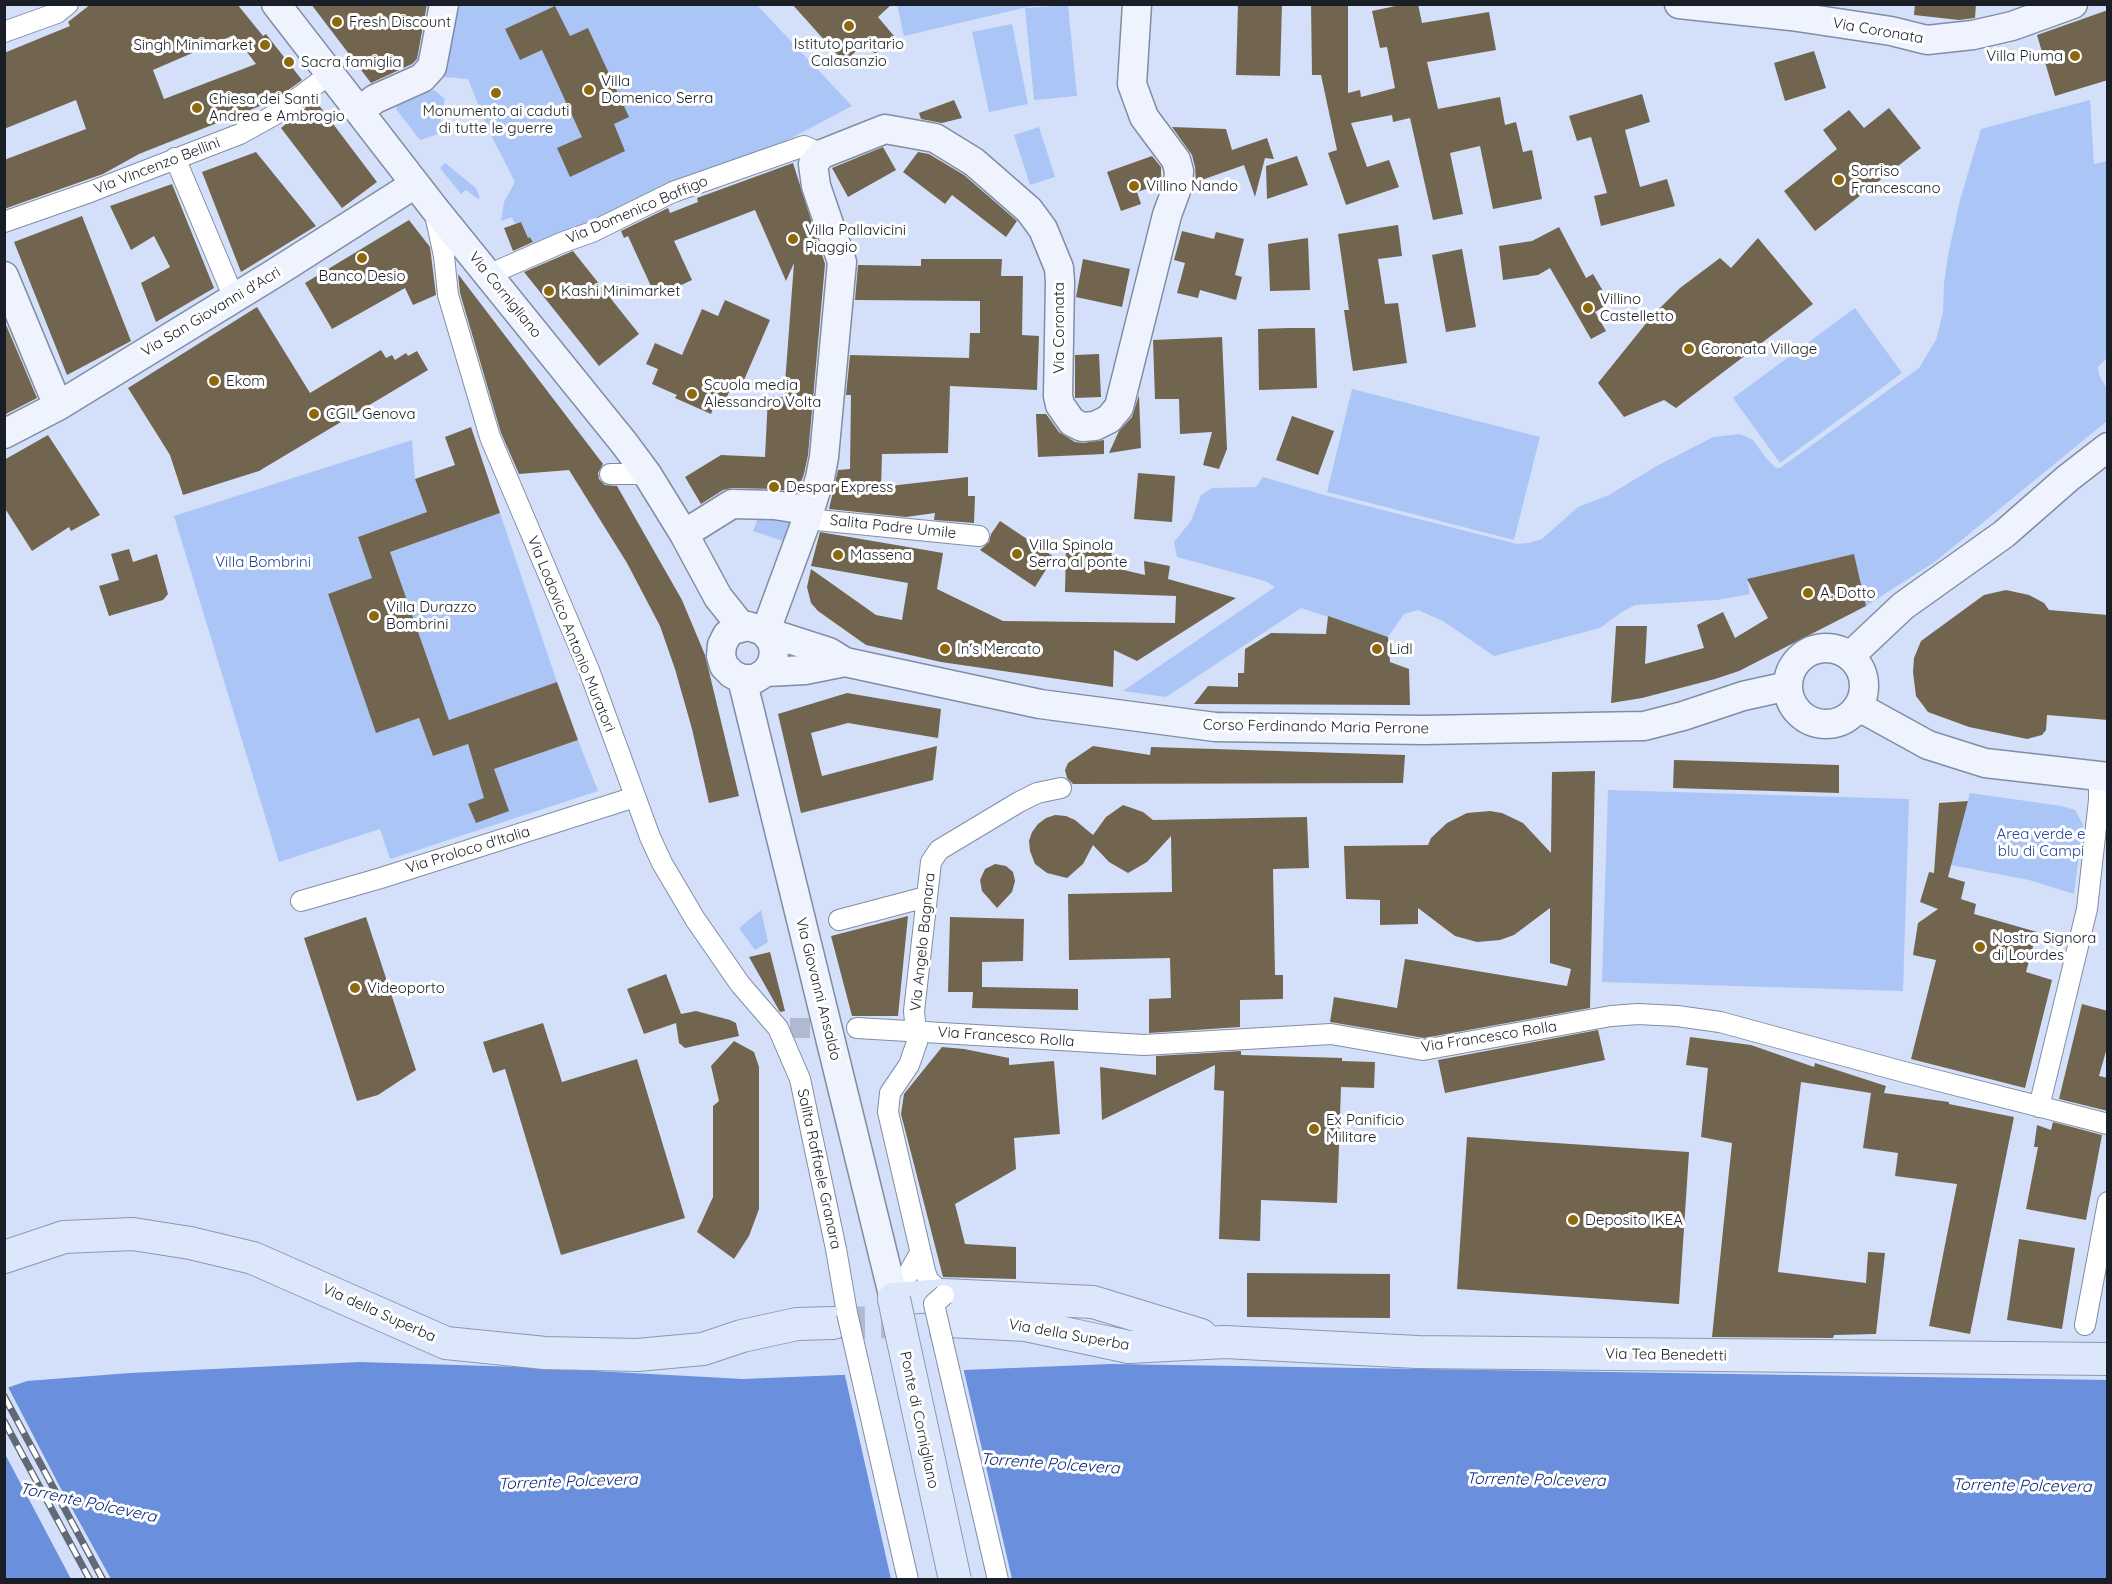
<!DOCTYPE html>
<html>
<head>
<meta charset="utf-8">
<style>
  body { margin:0 }
  #map { position:relative; width:2112px; height:1584px; overflow:hidden; background:#d4e0f9; font-family:Quicksand,sans-serif }
  canvas { display:block }
  .frame { position:absolute; inset:0; border:6px solid #1a1f27; pointer-events:none }
</style>
</head>
<body>
<div id="map">
<canvas width="2112" height="1584"></canvas>
<div class="frame"></div>
</div>
<script>
const context = document.querySelector('canvas').getContext('2d');
context.lineJoin = 'round';
function paint(path, color) { context.fillStyle = color; context.fill(path, 'evenodd'); }
const shape = rows => new Path2D(rows.map(r => 'M' + r).join(''));
function trace(path, color, width, dash) { context.strokeStyle = color; context.lineWidth = width; context.lineCap = dash ? 'butt' : 'round'; context.setLineDash(dash || []); context.stroke(path); }
function drawText(font, color, halo, rows, align = 'center') {
  context.font = font + ' Quicksand,sans-serif'; context.lineWidth = 6; context.setLineDash([]); context.textBaseline = 'middle'; context.strokeStyle = halo; context.fillStyle = color; for (const [text, x, y, turn = 0] of rows) {
    context.save(); context.translate(x, y); context.rotate((+turn || 0) * Math.PI / 180); context.textAlign = isNaN(turn) ? turn : align; if (halo) context.strokeText(text, 0, 0); context.fillText(text, 0, 0); context.restore();
  }
}
paint(shape([
  [897,4,1036,4,1036,5,904,36],
  [455,5,757,5,852,106,767,151,534,245,531,237,528,238,521,222,515,224,512,217,501,221,504,202,515,182,488,129,468,79,444,77],
  [1068,5,1077,96,1034,100,1025,8],
  [1012,24,1028,104,989,112,972,32],
  [434,90,445,99,438,134,420,140,396,109,397,106],
  [2090,100,2094,164,2107,161,2108,357,2098,367,2099,375,2107,389,2107,421,1936,561,1866,606,1854,554,1747,579,1750,594,1717,600,1635,605,1622,612,1600,628,1494,656,1443,621,1418,610,1404,614,1388,637,1301,608,1166,697,1123,691,1275,587,1265,581,1177,557,1174,542,1191,521,1201,495,1212,488,1256,487,1263,477,1324,495,1517,544,1529,543,1542,539,1578,507,1609,495,1655,467,1713,437,1740,434,1753,440,1766,458,1776,468,1780,468,1919,368,1936,340,1943,312,1944,284,1948,255,1960,200,1981,129],
  [1039,127,1055,177,1030,185,1014,135],
  [445,163,476,188,480,198,478,199,466,190,461,194,440,168],
  [1855,308,1902,373,1780,463,1733,398],
  [1352,389,1540,437,1514,540,1327,492],
  [412,440,415,479,427,512,358,537,372,578,328,594,376,732,419,718,433,756,468,744,477,775,578,740,598,791,390,859,380,829,279,862,174,516],
  [761,510,802,516,792,544,753,531],
  [500,513,557,682,449,720,390,552],
  [1608,790,1909,799,1903,991,1602,982],
  [1970,793,2062,806,2075,810,2083,825,2074,894,2029,880,1951,865],
  [761,910,768,942,755,950,739,928]
]), '#abc5f6');
paint(shape([
  [360,1362,521,1367,743,1379,1111,1364,2107,1380,2107,1579,5,1579,4,1389,27,1381,130,1373]
]), '#6a8fdc');
paint(shape([
  [963,1367,1012,1579,891,1579,844,1371],
  [7,1385,60,1487,111,1579,71,1579,5,1454,4,1386]
]), '#d4e0f9');
paint(shape([
  [91,4,237,4,263,36,266,34,302,80,265,107,260,106,139,154,103,174,4,209,4,160,86,129,76,100,4,129,4,53,70,26,68,22],
  [234,35,256,64,164,99,153,70],
  [311,4,427,4,417,59,412,64,371,83],
  [792,4,892,4,878,17,894,36,875,54,865,43,844,62],
  [1238,4,1282,4,1280,76,1236,75],
  [1311,4,1348,4,1348,93,1360,90,1361,97,1395,88,1387,47,1380,48,1372,11,1405,4,1418,4,1422,23,1489,12,1496,50,1427,62,1438,109,1500,97,1505,125,1516,122,1523,152,1532,150,1542,199,1493,209,1480,146,1450,153,1463,214,1433,220,1410,118,1393,122,1392,115,1351,123,1367,167,1389,160,1399,187,1346,205,1328,153,1337,150,1321,75,1312,75],
  [1915,4,1976,4,1975,18,1959,20,1914,15],
  [555,6,570,36,588,28,629,117,614,124,625,151,570,177,557,148,582,137,542,50,520,60,505,29],
  [2108,10,2108,80,2055,96,2037,35],
  [1814,51,1826,88,1785,101,1774,63],
  [1642,94,1650,122,1625,130,1640,187,1667,179,1675,206,1601,226,1594,196,1607,193,1591,137,1577,141,1569,116],
  [315,100,377,182,342,208,281,128],
  [954,100,962,118,942,123,921,119,919,113],
  [1889,108,1921,148,1815,231,1784,191,1837,149,1823,130,1849,110,1864,128],
  [1172,127,1226,129,1232,150,1267,138,1274,159,1265,158,1255,197,1244,165,1196,182,1195,167,1192,155],
  [883,147,896,170,848,197,832,168],
  [256,152,316,226,241,272,202,172],
  [918,152,929,154,964,175,1017,221,1006,237,952,195,945,204,903,172],
  [1152,156,1161,167,1161,184,1137,192,1141,204,1121,211,1107,172],
  [1297,156,1308,185,1267,199,1266,166],
  [793,163,825,264,808,455,804,474,797,492,774,489,732,488,723,490,701,504,685,477,721,455,765,457,768,396,784,397,794,263,786,281,755,210,674,241,692,280,656,297,628,236,624,238,621,231,668,208,670,213,698,202,697,198],
  [172,184,214,288,156,322,141,283,170,267,154,236,131,250,110,206],
  [82,216,131,341,67,375,14,242],
  [409,220,430,247,436,295,413,305,405,288,332,329,305,283],
  [521,222,528,238,530,237,533,242,513,251,504,228],
  [1398,225,1402,256,1378,259,1385,304,1398,303,1407,363,1353,371,1344,310,1349,310,1338,234],
  [1559,227,1586,278,1593,274,1610,303,1595,312,1606,331,1591,339,1550,268,1538,275,1503,280,1499,246,1532,241],
  [1182,231,1214,239,1216,232,1244,239,1235,275,1242,277,1236,300,1200,290,1198,298,1177,293,1185,263,1174,260],
  [1308,238,1310,290,1270,291,1268,244],
  [1758,238,1813,304,1676,408,1664,400,1624,417,1598,383,1652,316,1680,288,1720,258,1731,268],
  [1462,249,1476,327,1446,332,1432,255],
  [573,251,639,334,599,366,524,272],
  [921,259,1002,259,1001,276,1023,276,1022,335,1039,336,1037,390,950,386,948,453,882,454,881,487,968,477,968,496,975,496,974,523,934,520,935,513,906,517,829,509,838,470,850,469,851,395,846,395,850,355,969,358,970,333,980,333,980,301,855,300,858,265,921,266],
  [1083,259,1130,269,1122,307,1076,297],
  [458,274,603,464,598,473,599,479,605,485,617,486,682,600,705,655,739,796,709,803,692,729,675,669,660,626,627,563,569,470,519,474,501,433,460,293],
  [725,300,770,320,741,387,733,383,726,399,718,395,711,414,675,398,677,395,652,384,658,369,646,364,655,343,682,355,702,309,718,316],
  [257,307,310,393,381,350,386,358,392,355,395,360,406,353,408,356,417,351,428,370,259,471,183,495,170,455,128,388],
  [4,320,37,398,4,415],
  [1288,328,1315,328,1317,388,1259,390,1258,329],
  [1222,337,1227,449,1219,469,1203,465,1212,432,1180,434,1179,399,1155,399,1153,340],
  [1099,354,1101,397,1075,398,1075,355],
  [1139,395,1141,448,1109,453,1119,431,1132,417],
  [1036,414,1046,414,1059,432,1075,442,1083,443,1104,440,1104,454,1038,457],
  [1292,416,1334,431,1318,475,1276,460],
  [471,427,500,513,390,552,449,720,557,682,578,740,494,769,509,811,476,823,468,804,484,798,468,744,433,756,419,718,376,733,328,594,372,578,358,537,427,512,415,479,455,465,445,437],
  [48,435,100,515,71,531,69,527,32,551,4,507,4,460],
  [1138,473,1175,476,1172,522,1134,519],
  [1000,521,1054,557,1035,587,980,550,989,542,991,534],
  [820,532,943,553,937,589,1003,621,1175,623,1176,596,1065,592,1066,546,1112,548,1111,567,1145,575,1144,561,1170,566,1168,579,1236,598,1137,661,1114,650,1113,687,941,662,866,645,818,611,811,603,807,587,811,569,876,615,902,620,908,583,811,566],
  [129,549,133,562,157,554,168,594,163,600,109,616,99,586,119,580,111,554],
  [1854,554,1866,606,1739,671,1715,679,1642,698,1611,703,1616,626,1647,626,1645,664,1704,648,1697,625,1723,612,1735,638,1768,618,1747,579],
  [2006,590,2029,595,2044,603,2049,610,2108,615,2108,720,2047,715,2046,730,2042,735,2027,739,1969,727,1928,712,1916,696,1913,672,1914,658,1921,641,1984,595],
  [1328,616,1388,637,1390,662,1409,669,1410,705,1194,704,1208,686,1238,687,1238,673,1244,673,1245,649,1271,633,1326,634],
  [847,693,941,709,938,738,848,723,811,733,822,776,937,746,933,780,801,813,778,714],
  [1093,746,1150,755,1151,747,1405,755,1403,783,1073,784,1067,778,1065,770,1068,763],
  [1674,760,1839,765,1839,793,1673,788],
  [1595,771,1590,1008,1424,1038,1330,1022,1334,997,1397,1008,1405,959,1567,986,1571,969,1550,963,1550,908,1514,935,1500,940,1477,942,1455,936,1418,908,1418,924,1380,925,1380,900,1346,899,1344,846,1428,845,1431,838,1447,823,1467,813,1490,811,1502,813,1523,823,1551,853,1552,772],
  [1968,801,1948,877,1965,882,1961,899,1976,904,1974,914,2037,932,2026,972,2052,980,2025,1088,1911,1059,1936,960,1913,955,1918,923,1938,909,1920,902,1929,872,1934,873,1939,803],
  [1123,805,1143,812,1153,820,1307,817,1309,868,1273,869,1275,975,1283,975,1283,999,1240,1000,1240,1027,1149,1033,1149,999,1171,998,1170,958,1069,960,1068,894,1172,892,1171,836,1147,862,1128,873,1109,862,1093,845,1083,864,1067,878,1047,873,1035,864,1030,851,1029,841,1032,832,1038,824,1046,818,1055,815,1066,816,1075,820,1093,835,1106,817],
  [995,864,1006,866,1013,872,1015,881,1012,892,997,908,982,891,980,880,985,869],
  [908,916,898,1016,852,1016,831,936],
  [366,917,416,1070,378,1095,357,1101,304,938],
  [950,917,1024,919,1023,961,982,962,982,987,1078,989,1078,1010,972,1008,973,992,948,992],
  [770,952,785,1011,780,1012,749,957],
  [666,974,681,1014,696,1011,730,1020,736,1023,739,1036,685,1048,679,1043,676,1023,644,1034,627,989],
  [2082,1004,2108,1011,2108,1044,2099,1076,2108,1078,2108,1111,2059,1099],
  [543,1023,562,1082,637,1059,685,1218,561,1255,505,1069,493,1073,483,1042],
  [1598,1030,1605,1060,1445,1093,1438,1060],
  [1690,1037,1751,1045,1814,1067,1815,1063,1886,1086,1884,1093,1949,1102,1949,1104,2014,1117,1970,1334,1929,1326,1957,1184,1895,1176,1898,1153,1863,1148,1871,1093,1801,1082,1778,1272,1866,1283,1868,1252,1885,1253,1876,1334,1834,1335,1833,1338,1712,1337,1732,1143,1701,1137,1708,1068,1686,1065],
  [734,1041,754,1052,759,1067,759,1209,749,1236,734,1259,697,1232,713,1197,713,1106,719,1101,711,1066],
  [942,1047,964,1049,1009,1058,1009,1065,1054,1061,1060,1134,1014,1138,1016,1169,955,1204,965,1244,1016,1247,1016,1279,943,1277,901,1114,904,1094],
  [1241,1051,1241,1055,1342,1058,1342,1061,1375,1062,1374,1088,1341,1087,1337,1203,1261,1200,1260,1241,1219,1239,1224,1091,1214,1090,1215,1065,1102,1120,1100,1067,1156,1075,1156,1056],
  [2053,1122,2102,1135,2086,1220,2026,1209,2038,1147,2034,1147,2037,1125,2051,1130],
  [1467,1137,1689,1152,1679,1304,1457,1289],
  [2019,1239,2075,1248,2062,1329,2007,1320],
  [1247,1273,1390,1274,1390,1318,1247,1317]
]), '#71654f');
trace(shape([
  [790,1028,857,1028]
]), '#afb9cf', 20, [20, 10]);
trace(shape([
  [833,1323,949,1321]
]), '#afb9cf', 32, [32, 16]);
const street = shape([
  [4,32,57,13,68,4],
  [175,158,234,298],
  [434,210,444,256,448,295,490,437,589,670,650,837,662,863,695,919,740,984,778,1028,800,1079,836,1249,847,1313],
  [4,222,90,192,240,134,276,114,330,74],
  [488,275,561,243,592,232,673,192,804,146,822,154],
  [610,474,647,474],
  [807,519,979,536],
  [301,901,381,878,635,797],
  [839,920,926,897],
  [857,1028,1144,1045,1331,1034,1423,1050,1611,1016,1638,1014,1677,1016,1720,1022,1904,1072,2108,1124],
  [2039,1107,2087,909,2099,800,2099,776],
  [944,1295,928,1280,925,1271,888,1112,890,1093,909,1065,917,1042,914,1011,931,862,939,850,1019,802,1037,793,1061,788],
  [894,1299,920,1253],
  [2085,1325,2108,1202]
]);
const secondary = shape([
  [276,4,434,208,624,443,647,474,684,534,718,597,741,626],
  [1679,4,1791,16,1891,31,1927,40,1973,35,2012,26,2073,4],
  [359,111,375,99,422,78,432,67,444,4],
  [4,276,58,406],
  [4,434,58,406,275,273,415,184],
  [684,534,732,504,774,505,800,509,812,503],
  [765,633,807,519,820,478,824,457,842,262,816,186,813,164,822,154,885,129,935,138,974,162,1029,210,1043,229,1059,268,1060,282,1058,396,1060,405,1072,422,1082,427,1095,426,1109,419,1119,407,1167,215,1178,185,1179,171,1176,160,1144,117,1132,84,1137,4],
  [765,633,772,642,774,652,772,663,766,672,755,679,742,679,732,674,724,666,721,656,722,645,727,635,733,630,748,626,829,652,845,662,1040,704,1215,727,1424,730,1644,726,1683,716,1743,696,1788,686],
  '1788 686a38 38 0 1 1 76 0a38 38 0 1 1-76 0Z',
  [1850,656,1903,606,2004,534,2068,478,2108,447],
  [766,672,805,670,845,662],
  [742,679,894,1299],
  [1857,709,1868,712,1928,745,1985,763,2108,777]
]);
const primary = shape([
  [4,1257,64,1237,133,1234,190,1243,253,1258,446,1343,545,1353,637,1355,703,1349,742,1336,797,1324,833,1323],
  [894,1299,944,1295,1093,1302,1201,1335],
  [949,1321,1026,1325,1129,1347,1225,1342,1417,1352,2108,1359]
]);
trace(street, '#828da4', 22);
trace(secondary, '#828da4', 31);
trace(primary, '#8997b0', 34);
trace(street, '#fff', 20);
trace(secondary, '#eef3fe', 28);
trace(primary, '#dce7fc', 32);
const rail = shape([
  [4,1396,103,1580],
  [4,1421,90,1580]
]);
trace(rail, '#616977', 7);
trace(rail, '#fff', 4.5, [14]);
const streetBridge = shape([
  [944,1295,934,1304,998,1580],
  [847,1313,908,1580]
]);
const primaryBridge = shape([
  [894,1299,955,1580]
]);
trace(streetBridge, '#828da4', 22, []);
trace(primaryBridge, '#8997b0', 34, []);
trace(streetBridge, '#fff', 20);
trace(primaryBridge, '#dce7fc', 32);
for (const [x, y, r, color] of [
  [337,22,6,"#8e680c"],
  [849,26,6,"#8e680c"],
  [265,45,6,"#8e680c"],
  [2075,56,6,"#8e680c"],
  [289,62,6,"#8e680c"],
  [589,90,6,"#8e680c"],
  [496,93,6,"#8e680c"],
  [197,108,6,"#8e680c"],
  [1839,180,6,"#8e680c"],
  [1134,186,6,"#8e680c"],
  [793,239,6,"#8e680c"],
  [362,258,6,"#8e680c"],
  [549,291,6,"#8e680c"],
  [1588,308,6,"#8e680c"],
  [1689,349,6,"#8e680c"],
  [214,381,6,"#8e680c"],
  [692,394,6,"#8e680c"],
  [314,414,6,"#8e680c"],
  [774,487,6,"#8e680c"],
  [1017,554,6,"#8e680c"],
  [838,555,6,"#8e680c"],
  [1808,593,6,"#8e680c"],
  [374,616,6,"#8e680c"],
  [945,649,6,"#8e680c"],
  [1377,649,6,"#8e680c"],
  [1980,947,6,"#8e680c"],
  [355,988,6,"#8e680c"],
  [1314,1129,6,"#8e680c"],
  [1573,1220,6,"#8e680c"]
]) { const dot = new Path2D(); dot.arc(x, y, r, 0, 2 * Math.PI); context.fillStyle = color; context.fill(dot); trace(dot, '#fff', 2); }
drawText('15px', '#1a1f27', '#fff', [
  ["Fresh Discount",349,22],
  ["Istituto paritario",849,44,"center"],
  ["Calasanzio",849,61,"center"],
  ["Singh Minimarket",253,45,"right"],
  ["Villa Piuma",2063,56,"right"],
  ["Sacra famiglia",301,62],
  ["Villa",601,81],
  ["Domenico Serra",601,98],
  ["Chiesa dei Santi",209,99],
  ["Andrea e Ambrogio",209,116],
  ["Monumento ai caduti",496,111,"center"],
  ["di tutte le guerre",496,128,"center"],
  ["Sorriso",1851,171],
  ["Francescano",1851,188],
  ["Villino Nando",1146,186],
  ["Villa Pallavicini",805,230],
  ["Piaggio",805,247],
  ["Banco Desio",362,276,"center"],
  ["Kashi Minimarket",561,291],
  ["Villino",1600,299],
  ["Castelletto",1600,316],
  ["Coronata Village",1701,349],
  ["Ekom",226,381],
  ["Scuola media",704,385],
  ["Alessandro Volta",704,402],
  ["CGIL Genova",326,414],
  ["Despar Express",786,487],
  ["Villa Spinola",1029,545],
  ["Serra al ponte",1029,562],
  ["Massena",850,555],
  ["A. Dotto",1820,593],
  ["Villa Durazzo",386,607],
  ["Bombrini",386,624],
  ["In's Mercato",957,649],
  ["Lidl",1389,649],
  ["Nostra Signora",1992,938],
  ["di Lourdes",1992,955],
  ["Videoporto",367,988],
  ["Ex Panificio",1326,1120],
  ["Militare",1326,1137],
  ["Deposito IKEA",1585,1220]
], 'left');
drawText('15px', '#1a1f27', '#fff', [
  ["Via Coronata",1878,31,10],
  ["Via Vincenzo Bellini",157,166,-21],
  ["Via Domenico Baffigo",637,210,-23],
  ["Via Cornigliano",505,295,51],
  ["Via San Giovanni d'Acri",211,312,-31],
  ["Via Coronata",1059,328,-90],
  ["Salita Padre Umile",893,527,6],
  ["Via Lodovico Antonio Muratori",571,634,68],
  ["Corso Ferdinando Maria Perrone",1316,727,1],
  ["Via Proloco d'Italia",468,850,-17],
  ["Via Angelo Bagnara",923,942,-84],
  ["Via Giovanni Ansaldo",818,989,76],
  ["Via Francesco Rolla",1006,1037,4],
  ["Via Francesco Rolla",1489,1037,-9],
  ["Salita Raffaele Granara",819,1169,78],
  ["Via della Superba",379,1313,24],
  ["Via della Superba",1069,1335,10],
  ["Via Tea Benedetti",1666,1355,1],
  ["Ponte di Cornigliano",919,1420,78]
]);
drawText('15px', '#2147a0', '#fff', [
  ["Villa Bombrini",263,562],
  ["Area verde e",2041,834],
  ["blu di Campi",2041,851]
]);
drawText('italic 16px', '#05267d', '#fff', [
  ["Torrente Polcevera",1050,1464,4],
  ["Torrente Polcevera",1536,1480,1],
  ["Torrente Polcevera",568,1482,-2],
  ["Torrente Polcevera",2022,1486,1],
  ["Torrente Polcevera",88,1503,12]
]);
</script>
</body>
</html>
